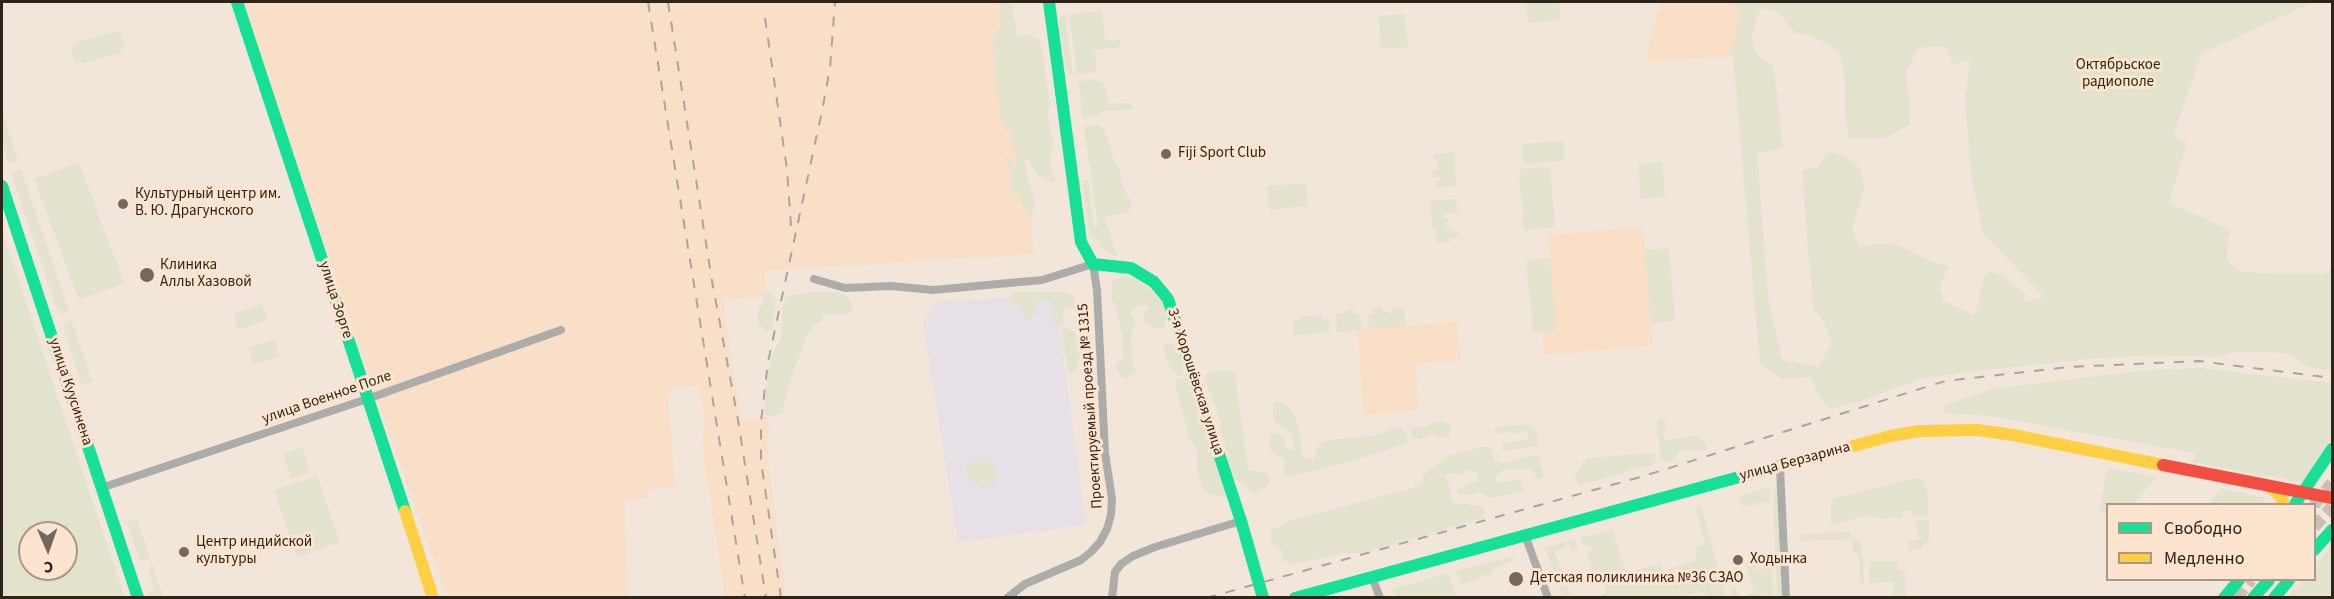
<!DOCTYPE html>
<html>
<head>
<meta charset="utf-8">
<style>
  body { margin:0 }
  #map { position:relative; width:2334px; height:599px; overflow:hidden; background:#f2e5da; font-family:"Source Sans 3",sans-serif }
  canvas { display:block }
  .frame { position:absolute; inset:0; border:3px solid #2f241a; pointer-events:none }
  .legend { position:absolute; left:2106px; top:503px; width:210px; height:78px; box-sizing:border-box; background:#fce4cf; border:2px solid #aa9787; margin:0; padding:8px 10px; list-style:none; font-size:18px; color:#2f241a }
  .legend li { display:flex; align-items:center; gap:12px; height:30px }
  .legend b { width:30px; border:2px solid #aa9787 }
  .north { position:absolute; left:18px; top:521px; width:60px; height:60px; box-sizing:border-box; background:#fce4cf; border:2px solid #aa9787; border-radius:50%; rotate:178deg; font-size:16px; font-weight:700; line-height:24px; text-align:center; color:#2f241a }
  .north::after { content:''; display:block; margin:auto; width:21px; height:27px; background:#73685d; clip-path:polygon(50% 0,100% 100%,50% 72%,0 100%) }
</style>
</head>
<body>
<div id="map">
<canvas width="2334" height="599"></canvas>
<div class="frame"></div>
<ul class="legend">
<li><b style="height:8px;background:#16e098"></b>Свободно</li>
<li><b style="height:8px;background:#ffcf43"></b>Медленно</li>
</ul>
<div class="north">С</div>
</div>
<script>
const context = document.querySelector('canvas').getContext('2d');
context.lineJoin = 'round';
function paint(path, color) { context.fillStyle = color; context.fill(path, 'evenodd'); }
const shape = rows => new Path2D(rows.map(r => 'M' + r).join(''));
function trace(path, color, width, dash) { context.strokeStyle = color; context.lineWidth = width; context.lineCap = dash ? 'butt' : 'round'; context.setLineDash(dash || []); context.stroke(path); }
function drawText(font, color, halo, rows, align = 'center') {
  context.font = font + ' "Source Sans 3",sans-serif'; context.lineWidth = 6; context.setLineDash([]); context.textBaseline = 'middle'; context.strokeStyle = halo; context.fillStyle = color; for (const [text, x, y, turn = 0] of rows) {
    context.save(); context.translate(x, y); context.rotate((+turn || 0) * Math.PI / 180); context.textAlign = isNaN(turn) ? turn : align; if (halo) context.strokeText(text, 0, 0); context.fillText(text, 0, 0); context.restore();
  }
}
paint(shape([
  [1055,296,1086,525,958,542,923,322,938,301]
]), '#e7e0e7');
paint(shape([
  [242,2,1012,2,1034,254,764,271,767,296,723,300,741,420,769,417,767,448,786,597,725,597,702,445,703,430,706,429,699,386,667,390,676,487,648,489,648,498,625,500,628,597,447,597,375,393],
  [1660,2,1732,2,1741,12,1731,51,1733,56,1648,62,1647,51],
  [1643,227,1653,346,1544,355,1542,332,1556,331,1548,235],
  [1457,321,1461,360,1415,364,1419,410,1369,415,1369,413,1364,413,1357,330]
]), '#f9dec8');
paint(shape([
  [999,2,1012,2,1017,36,1030,35,1038,39,1042,47,1050,103,1048,114,1051,134,1054,139,1049,163,1056,180,1052,183,1035,173,1029,160,1025,159,1023,162,1035,201,1032,215,1028,217,1020,197,1012,193,1010,188,1013,177,1005,159,1010,156,1014,165,1018,162,1014,150,1012,133,1005,128,1001,120,993,42,993,35,1001,29],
  [1529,2,1559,2,1561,20,1528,23,1526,6],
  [1732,2,2314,2,2202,53,2173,136,2187,143,2169,203,2230,230,2226,260,2239,271,2271,274,2322,274,2332,269,2332,360,2330,371,2308,367,2288,354,2269,352,2233,352,2218,357,2153,355,2090,359,1974,371,1921,379,1860,401,1829,409,1819,397,1810,377,1782,379,1760,363,1733,56,1731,51,1741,12],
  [1762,8,1779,13,1795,33,1812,36,1839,51,1845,79,1845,113,1849,139,1886,138,1910,124,1910,103,1905,71,1920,48,1944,46,1953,64,1970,60,1965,101,1971,174,1983,233,2044,297,2024,302,2025,294,2002,275,1991,272,1984,277,1975,315,1943,301,1940,287,1948,267,1923,258,1899,245,1878,244,1860,247,1852,230,1864,187,1861,170,1853,160,1832,152,1826,154,1819,167,1802,170,1813,308,1824,321,1832,345,1818,366,1782,360,1768,297,1757,153,1783,148,1774,67,1755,53,1752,36,1756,18],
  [1102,11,1105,41,1120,39,1121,47,1095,50,1096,71,1077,75,1069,14],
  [1065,14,1073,75,1069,74,1066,70,1059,22,1060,17],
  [1404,14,1408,47,1381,49,1378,16],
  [118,31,121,34,125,44,120,53,84,63,75,61,71,49,76,42],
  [1094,79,1103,83,1110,104,1132,103,1133,109,1101,111,1100,116,1083,117,1078,81],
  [2,111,18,161,9,164,2,142],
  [1100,125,1104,129,1115,163,1119,169,1123,187,1132,204,1129,212,1104,217,1117,256,1103,250,1100,241,1094,238,1093,234,1090,235,1082,180,1088,180,1094,227,1098,225,1084,126],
  [1563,141,1565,161,1524,164,1522,144],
  [1454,152,1456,186,1436,188,1436,182,1441,181,1441,177,1432,177,1431,171,1438,170,1437,160,1433,159,1433,154],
  [1662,162,1665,197,1641,199,1638,164],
  [79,163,124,283,79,300,34,179],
  [1550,167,1555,227,1524,230,1519,169],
  [21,169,69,312,66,313,62,314,57,309,11,172],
  [1306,183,1308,206,1269,210,1267,186],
  [1455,199,1459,212,1444,214,1444,218,1449,218,1449,222,1446,223,1446,228,1452,228,1452,231,1459,230,1459,237,1449,238,1449,242,1437,243,1436,229,1432,229,1430,201],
  [2,229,75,450,125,597,2,597],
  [30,533,66,533,66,569,30,569],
  [1669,248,1675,321,1651,323,1645,250],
  [1550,258,1556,331,1533,333,1526,260],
  [1124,277,1132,278,1145,285,1163,302,1168,316,1165,322,1165,327,1160,330,1145,322,1143,315,1149,306,1140,305,1131,310,1131,313,1136,321,1131,336,1132,362,1136,371,1126,380,1121,377,1116,367,1124,354,1121,328,1115,305,1112,301,1112,282],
  [761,292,768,292,774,296,776,302,772,329,767,332,758,324,758,309,764,302],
  [813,292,839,293,848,297,852,305,850,314,823,315,821,321,815,324,808,333,788,387,782,413,775,416,764,415,767,376,772,355,781,339,783,305,786,296],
  [1013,292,1064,292,1073,295,1076,302,1087,309,1088,319,1086,321,1076,321,1077,311,1075,309,1064,308,1062,314,1065,320,1061,326,1055,325,1053,323,1053,304,1049,300,1036,301,1033,318,1026,321,1020,305,1014,306,1011,301],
  [262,304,267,320,239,330,233,314],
  [1382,307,1383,312,1387,311,1388,313,1391,313,1390,309,1404,308,1406,326,1369,329,1368,315,1373,314,1372,308],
  [1346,309,1354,309,1355,314,1360,314,1362,330,1337,332,1336,314,1346,313],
  [1323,315,1323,319,1329,318,1330,332,1294,335,1293,321,1299,320,1299,317],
  [71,319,92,381,82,385,64,330,65,323],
  [1065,328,1069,328,1075,333,1080,359,1074,371,1071,373,1068,371,1062,337,1062,331],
  [274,339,280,356,254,365,248,348],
  [1168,343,1175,346,1184,365,1183,374,1181,376,1178,376,1170,368,1163,347],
  [2199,368,2332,383,2332,438,2307,477,2302,481,2295,481,2193,462,2195,453,1990,416,1943,413,1946,405,1993,389,2139,371],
  [1216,371,1234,371,1237,374,1236,381,1248,470,1268,474,1270,479,1269,484,1258,492,1253,493,1243,484,1235,480,1226,462,1228,453,1220,429,1222,424,1204,377,1207,373],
  [1186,378,1189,382,1226,493,1225,498,1206,493,1197,473,1197,449,1189,437,1175,383,1178,379],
  [1277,402,1282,403,1290,408,1296,419,1301,437,1302,455,1306,459,1315,458,1319,444,1328,440,1372,436,1385,432,1391,427,1401,428,1407,434,1407,443,1358,459,1287,477,1282,475,1286,465,1284,459,1271,451,1269,444,1271,433,1282,435,1287,449,1292,450,1295,447,1291,432,1274,423,1273,404],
  [1660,418,1666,422,1664,436,1666,440,1697,435,1706,444,1707,448,1705,450,1681,451,1676,455,1673,461,1664,462,1659,457,1661,451,1657,435,1657,423],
  [1439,421,1450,425,1450,436,1440,438,1431,434,1421,439,1414,438,1410,433,1412,427,1426,427,1432,423],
  [1529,424,1536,430,1539,443,1537,446,1503,451,1502,444,1528,439,1529,433,1521,431,1515,434,1509,431,1499,434,1494,430,1499,427],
  [302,447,310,472,291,479,283,454],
  [1482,447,1489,447,1495,461,1503,464,1533,455,1540,458,1544,477,1538,480,1531,469,1506,469,1495,476,1496,483,1517,480,1522,483,1524,491,1491,498,1480,492,1472,495,1457,494,1459,488,1477,481,1478,474,1473,470,1467,470,1463,475,1450,473,1444,475,1451,488,1449,495,1453,503,1481,506,1485,512,1483,518,1363,553,1344,553,1291,565,1282,558,1282,551,1272,543,1270,537,1271,530,1284,525,1290,520,1410,489,1422,482,1423,475,1448,456],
  [1647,453,1654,453,1656,456,1655,462,1650,466,1634,469,1630,468,1622,474,1580,485,1574,479,1579,468,1584,465,1583,462,1589,458],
  [989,461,992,463,997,474,997,484,982,487,978,483,968,481,965,469,968,463],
  [2107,468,2157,477,2134,504,2108,504,2107,517,2100,511],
  [317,476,340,542,297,557,274,490],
  [1916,478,1923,480,1927,487,1928,515,1914,516,1911,511,1903,511,1902,519,1889,516,1889,519,1880,519,1880,517,1871,518,1871,515,1867,515,1831,525,1831,504,1832,501,1836,498],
  [1770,487,1770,501,1742,507,1739,496],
  [1777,487,1781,597,1777,597,1773,488],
  [2221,489,2267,498,2261,504,2256,502,2253,504,2213,504,2211,503],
  [1701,506,1726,597,1706,597,1704,593,1698,593,1681,597,1600,597,1606,591,1602,579,1596,580,1587,553,1592,551,1590,546,1581,544,1580,538,1612,530,1629,581,1633,580,1631,572,1660,563,1664,571,1697,560,1695,547,1705,543,1695,508],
  [137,519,163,597,152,597,150,592,155,590,148,570,152,568,149,559,140,561,127,522],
  [1914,520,1929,520,1929,540,1921,548,1908,550,1909,540,1919,540,1918,530,1916,530,1916,521],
  [1849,532,1862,546,1864,583,1860,583,1860,561,1858,555,1853,551,1852,539,1800,541,1800,534],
  [1575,539,1578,549,1572,551,1569,545,1554,551,1571,597,1563,597,1545,548],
  [2332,545,2332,595,2330,597,2288,597,2303,580,2314,580,2315,566],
  [1513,556,1514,560,1492,569,1493,573,1461,585,1456,571],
  [1771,557,1773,597,1732,597,1730,588,1736,587,1739,597,1754,593,1746,563,1753,561,1756,570,1767,567,1765,558],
  [1872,561,1898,562,1898,571,1905,571,1906,597,1894,597,1893,582,1869,583,1869,565],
  [1448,573,1457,597,1395,597,1392,590]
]), '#e2e2cd');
trace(shape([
  [2314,505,2332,483],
  [2314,527,2332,507],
  [2236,598,2251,580]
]), '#cbbeb4', 12, [12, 6]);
trace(shape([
  [814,279,845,288,891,286,933,290,1042,280,1093,264,1097,290,1105,453,1112,499,1111,515,1107,529,1100,542,1091,552,1081,560,1025,584,1007,598],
  [1780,467,1786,598],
  [101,488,367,399,561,330],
  [1525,535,1548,598],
  [1372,577,1380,598],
  [1112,598,1115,572,1121,564,1133,556,1155,547,1241,521]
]), '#acadab', 8);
trace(shape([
  [237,2,405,511],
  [1049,2,1081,242,1093,264,1131,268,1154,282,1168,299,1241,521,1263,598],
  [2,186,138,598],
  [2295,504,2332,449],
  [2314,550,2332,530],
  [1295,598,1798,461],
  [2224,598,2239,580],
  [2253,598,2269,580],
  [2274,598,2289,580]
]), '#16e098', 12);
trace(shape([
  [1798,461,1890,436,1919,431,1977,430,2013,435,2163,465],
  [2269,486,2280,496,2284,504],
  [405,511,433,598]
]), '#ffcf43', 12);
trace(shape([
  [2163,465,2332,498]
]), '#f24e42', 12);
trace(shape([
  [648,2,745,598],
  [668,2,712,281,738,420,766,598],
  [765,18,787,169,791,226],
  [781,598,761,461,761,422,768,362,822,111,830,68,835,2],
  [1206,598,1644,476,1945,381,2069,367,2199,361,2332,378]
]), '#a7a5a1', 2, [10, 10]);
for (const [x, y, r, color] of [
  [1166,154,6,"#73685d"],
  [123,204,6,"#73685d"],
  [147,275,8,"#73685d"],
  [184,552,6,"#73685d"],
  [1738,560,6,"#73685d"],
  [1516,579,8,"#73685d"]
]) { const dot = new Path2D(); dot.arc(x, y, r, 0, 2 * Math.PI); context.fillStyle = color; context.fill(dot); trace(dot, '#fce4cf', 2); }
drawText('15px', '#232e08', '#fce4cf', [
  ["Октябрьское",2118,66],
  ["радиополе",2118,83]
]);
drawText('15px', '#2f241a', '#fce4cf', [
  ["Fiji Sport Club",1178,154],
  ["Культурный центр им.",135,195],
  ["В. Ю. Драгунского",135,212],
  ["Клиника",160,266],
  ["Аллы Хазовой",160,283],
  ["Центр индийской",196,543],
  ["культуры",196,560],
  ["Ходынка",1750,560],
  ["Детская поликлиника №36 СЗАО",1530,579]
], 'left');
drawText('15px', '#2f241a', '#fce4cf', [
  ["улица Зорге",335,300,72],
  ["3-я Хорошёвская улица",1195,382,72],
  ["улица Куусинена",70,392,72],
  ["улица Военное Поле",327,398,-19],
  ["Проектируемый проезд № 1315",1091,406,-94],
  ["улица Берзарина",1795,462,-15]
]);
</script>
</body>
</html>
